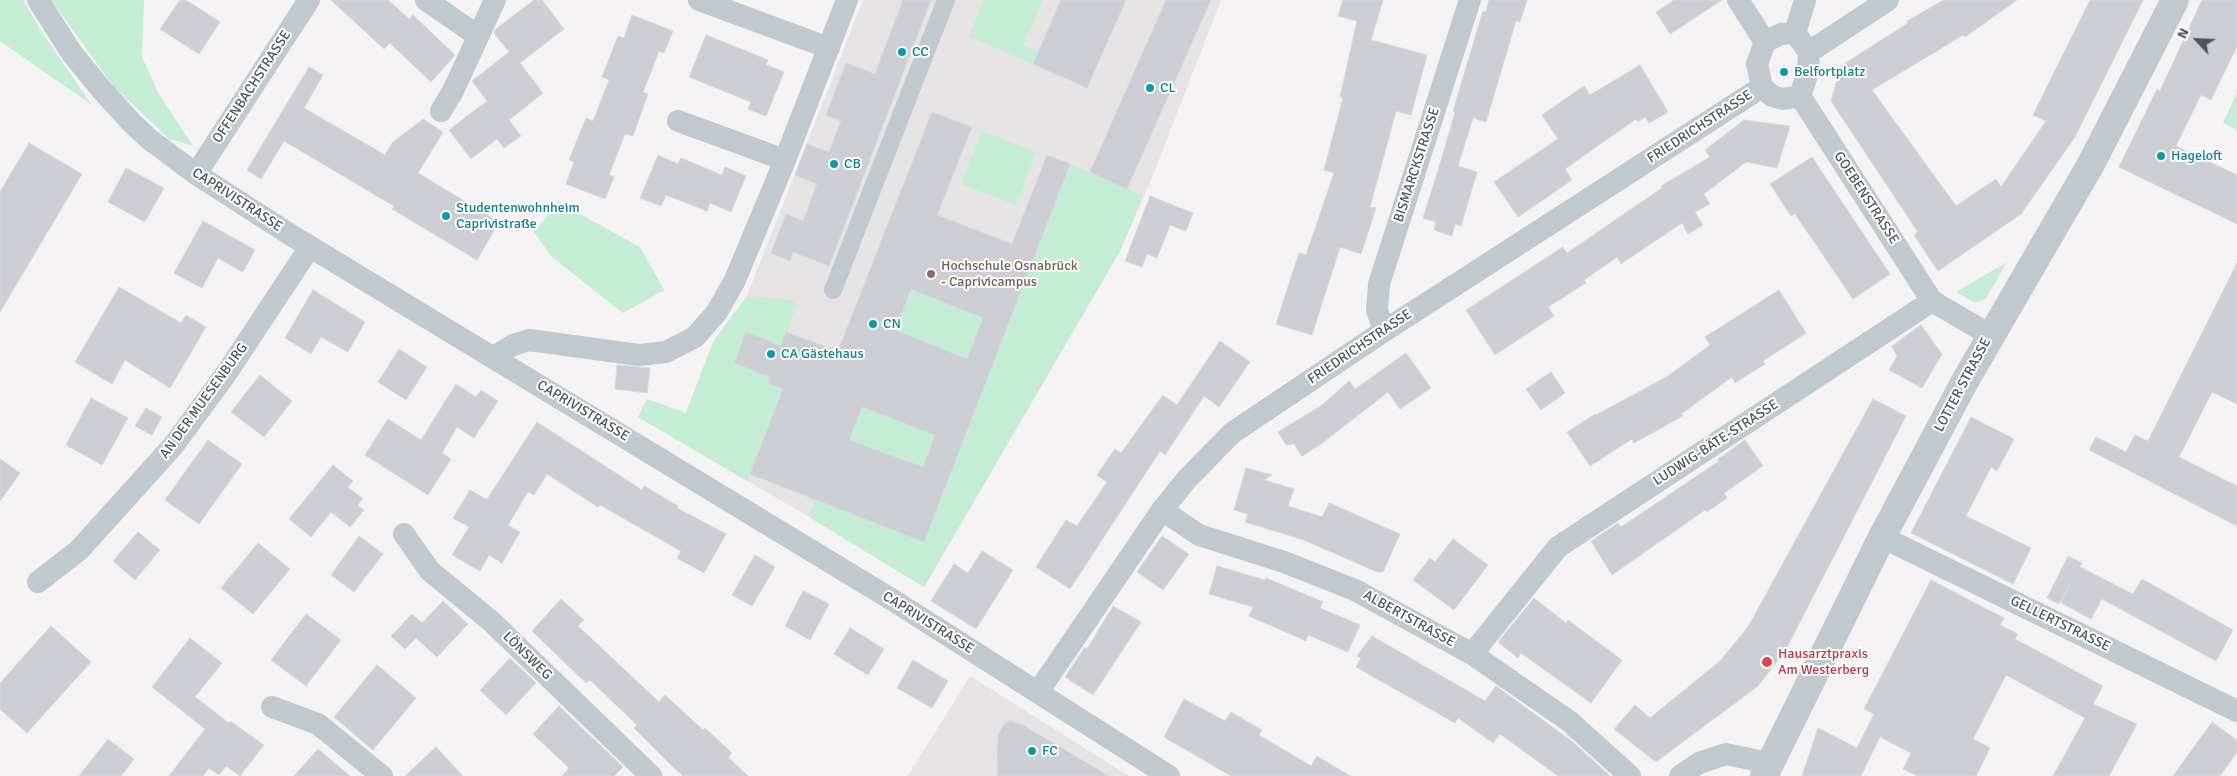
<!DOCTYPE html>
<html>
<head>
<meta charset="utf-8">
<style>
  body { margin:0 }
  #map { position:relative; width:2237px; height:776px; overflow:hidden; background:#f4f2f2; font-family:Signika,sans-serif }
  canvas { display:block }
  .north { position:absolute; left:2172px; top:15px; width:50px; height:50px; -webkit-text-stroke:4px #fff; paint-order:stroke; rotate:295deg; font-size:14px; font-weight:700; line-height:20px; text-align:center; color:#4b555e }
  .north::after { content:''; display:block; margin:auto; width:18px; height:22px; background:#4b555e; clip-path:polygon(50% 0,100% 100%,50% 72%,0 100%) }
</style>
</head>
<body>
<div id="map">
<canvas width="2237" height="776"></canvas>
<div class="north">N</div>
</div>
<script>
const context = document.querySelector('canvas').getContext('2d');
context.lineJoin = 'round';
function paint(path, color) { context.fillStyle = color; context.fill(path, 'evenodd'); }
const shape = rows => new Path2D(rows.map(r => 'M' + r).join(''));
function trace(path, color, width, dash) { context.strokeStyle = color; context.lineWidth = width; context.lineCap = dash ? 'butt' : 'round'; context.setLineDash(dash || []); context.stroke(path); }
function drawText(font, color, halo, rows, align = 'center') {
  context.font = font + ' Signika,sans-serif'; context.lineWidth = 4; context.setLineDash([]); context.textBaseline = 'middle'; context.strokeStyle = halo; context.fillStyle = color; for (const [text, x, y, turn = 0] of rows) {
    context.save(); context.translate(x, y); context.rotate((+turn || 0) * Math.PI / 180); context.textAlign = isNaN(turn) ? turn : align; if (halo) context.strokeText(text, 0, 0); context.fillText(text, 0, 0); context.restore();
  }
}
paint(shape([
  [863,0,1221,0,1151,180,1120,251,924,587,809,517,638,417,647,399,686,413,713,342,747,296],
  [970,676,1129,776,908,776]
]), '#e5e3e3');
paint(shape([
  [0,0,23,0,43,34,92,105,0,41],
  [51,0,144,0,142,57,159,94,193,146,169,139,114,87],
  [984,0,1043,0,1023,45,1038,52,1033,64,969,36],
  [2237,93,2237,130,2223,123],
  [982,131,1036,152,1016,205,961,184],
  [1070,164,1143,196,1120,251,924,587,809,517,815,500,924,542],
  [558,202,640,247,664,290,623,313,552,257,534,232],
  [2007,262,1985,300,1974,302,1956,292],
  [911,289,983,318,967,359,895,331],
  [747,296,798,301,781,346,746,332,734,363,770,377,768,383,791,392,774,412,747,481,638,417,647,399,686,413,713,342],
  [862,407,935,435,923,467,849,440]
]), '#c5ecd4');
const building = shape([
  [180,0,186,0,220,22,199,54,160,29,180,0],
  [331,0,388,0,409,19,413,15,455,55,431,82,390,43,384,49,331,0],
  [534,0,542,0,564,29,520,63,543,93,509,120,521,136,504,148,497,139,471,159,449,130,487,101,472,81,509,52,494,33,496,29,534,0],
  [903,0,931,0,829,266,793,252,790,261,771,253,786,214,803,221,817,184,795,175,807,144,829,152,841,121,826,115,846,63,875,74,903,0],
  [1061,0,1126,0,1087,88,1033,64,1061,0],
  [1166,0,1211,0,1127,189,1090,172,1166,0],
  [1343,0,1383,0,1371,40,1427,55,1411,115,1396,111,1370,207,1376,208,1361,254,1340,247,1312,335,1276,324,1299,253,1306,255,1334,173,1324,170,1343,98,1340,97,1357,21,1338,16,1343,0],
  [1489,0,1527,0,1520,22,1516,21,1486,122,1473,118,1458,166,1477,172,1461,226,1455,224,1452,236,1434,230,1436,222,1423,218,1441,161,1455,112,1453,111,1483,11,1486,12,1489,0],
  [1674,0,1722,0,1670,34,1656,12,1674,0],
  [1944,0,2017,0,1965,37,1963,35,1872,90,1956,206,1996,179,2001,187,2046,121,2033,115,2090,0,2143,0,2075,137,2021,214,1938,271,1914,235,1918,232,1831,101,1841,66,1908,23,1907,21,1944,0],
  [2202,0,2237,0,2237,46,2211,100,2201,95,2176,146,2237,175,2237,224,2119,167,2157,89,2160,91,2202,0],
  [632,15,673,31,664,53,659,51,651,72,643,92,648,94,633,136,625,134,609,175,614,177,605,199,566,184,574,162,569,160,586,118,593,121,609,80,602,77,618,36,624,38,632,15],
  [706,35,768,60,766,65,784,72,766,116,748,109,751,102,689,77,706,35],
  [1640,65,1668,112,1649,123,1645,117,1638,122,1636,119,1565,169,1572,180,1518,217,1494,182,1558,139,1542,115,1584,86,1590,95,1640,65],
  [309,67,323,75,304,108,385,155,392,143,423,119,443,132,418,173,499,222,477,260,392,209,394,206,284,141,261,179,247,170,309,67],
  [932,112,972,127,937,215,1012,244,1047,155,1070,164,924,542,750,474,783,389,768,383,770,377,734,363,746,332,781,346,786,332,838,351,932,112],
  [911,289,983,318,967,359,895,330,911,289],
  [862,407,935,435,923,467,849,440,862,407],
  [1744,120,1790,126,1777,168,1746,162,1704,194,1710,204,1695,212,1703,225,1688,234,1682,223,1621,264,1617,257,1584,280,1586,283,1548,307,1554,316,1495,355,1466,310,1563,247,1567,253,1662,188,1661,186,1710,157,1705,150,1744,120],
  [29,143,82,174,0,312,0,192,29,143],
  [658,155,678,164,681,158,722,175,725,167,746,176,731,212,710,203,707,211,666,195,661,206,640,198,658,155],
  [1812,157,1890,274,1853,299,1795,214,1791,216,1770,184,1812,157],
  [126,168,164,188,145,222,108,202,126,168],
  [1150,196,1193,213,1186,231,1170,225,1157,258,1147,254,1142,267,1125,261,1150,196],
  [203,221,255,250,243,272,218,258,202,288,174,273,203,221],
  [2237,263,2237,404,2212,392,2179,457,2237,486,2237,526,2089,450,2096,437,2126,452,2135,435,2148,441,2237,263],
  [119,287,181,323,186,315,206,327,170,388,125,360,112,384,75,362,119,287],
  [313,290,365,322,348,352,321,337,311,354,285,338,313,290],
  [1779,290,1806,333,1763,361,1765,364,1735,383,1732,377,1681,414,1683,416,1634,443,1632,439,1590,466,1567,432,1595,414,1596,415,1668,376,1710,345,1705,337,1779,290],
  [1921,325,1942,354,1922,388,1889,370,1897,356,1892,346,1921,325],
  [1220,341,1250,362,1219,407,1204,396,1165,455,1160,451,1070,589,1036,567,1066,520,1077,526,1107,482,1097,475,1115,449,1121,453,1163,395,1177,405,1220,341],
  [399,349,427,367,406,400,378,382,399,349],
  [1406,353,1431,388,1400,409,1388,392,1321,444,1302,456,1294,444,1286,445,1278,432,1322,405,1349,381,1355,389,1406,353],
  [617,365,650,368,647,393,615,389,617,365],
  [1551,372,1565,393,1541,410,1526,389,1551,372],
  [260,375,292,401,264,437,231,412,260,375],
  [456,384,476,397,481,390,498,401,474,438,457,427,442,453,451,459,428,495,365,455,388,419,421,440,456,384],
  [91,398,128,418,102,465,66,445,91,398],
  [1873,399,1906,416,1785,651,1758,686,1656,762,1614,729,1635,705,1650,718,1720,661,1748,627,1873,399],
  [146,408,162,417,152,435,135,426,146,408],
  [1971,417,2014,439,1997,471,1991,467,1966,516,2031,548,2013,584,1911,533,1971,417],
  [537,422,642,490,644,486,678,506,677,508,726,534,704,573,677,558,681,551,600,505,598,507,547,474,534,495,528,492,508,525,520,532,502,563,489,555,480,571,452,555,469,527,453,518,470,490,486,499,488,498,537,422],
  [208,440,242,464,199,524,165,500,208,440],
  [1745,440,1763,466,1724,493,1727,498,1707,512,1705,510,1612,575,1591,541,1618,523,1621,527,1719,461,1718,459,1745,440],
  [0,459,20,473,0,501,0,459],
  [333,465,353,481,348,487,363,499,357,505,364,510,350,527,331,512,311,537,289,519,333,465],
  [1246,468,1272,475,1264,480,1294,489,1288,506,1322,517,1329,503,1400,534,1383,572,1377,572,1304,540,1245,522,1248,514,1234,510,1246,468],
  [138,532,160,550,135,580,113,561,138,532],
  [359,536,383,554,354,592,331,575,359,536],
  [1162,536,1189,554,1163,590,1137,572,1162,536],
  [1453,539,1488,565,1454,610,1413,580,1430,558,1435,562,1453,539],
  [258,543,290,569,253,614,221,588,258,543],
  [982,551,1013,570,976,629,931,601,954,564,968,573,982,551],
  [755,555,775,567,752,606,732,595,755,555],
  [2068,556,2082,563,2080,567,2133,594,2142,579,2233,630,2216,661,2102,599,2091,619,2061,603,2070,585,2059,604,2047,598,2068,556],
  [1217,566,1265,580,1266,578,1323,602,1320,608,1360,625,1348,652,1308,635,1306,641,1249,616,1253,607,1209,594,1217,566],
  [1931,580,2004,618,2000,625,2018,634,2015,639,2103,686,2093,704,2137,724,2109,776,2053,776,2085,718,2006,675,1973,739,1990,748,1976,776,1918,776,1903,769,1911,753,1880,737,1861,776,1802,776,1818,728,1857,748,1874,714,1864,709,1931,580],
  [803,591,829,604,810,640,785,626,803,591],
  [1534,598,1566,623,1568,620,1622,660,1591,703,1521,653,1518,658,1498,642,1534,598],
  [561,599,584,620,578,626,611,657,659,702,665,695,703,730,705,728,732,753,728,757,748,776,683,776,671,765,634,728,637,725,590,680,586,683,532,631,561,599],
  [443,601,468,624,437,657,416,638,405,649,391,636,412,614,422,623,443,601],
  [1113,606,1141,622,1093,695,1065,677,1085,647,1087,649,1113,606],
  [306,614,341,640,306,686,271,660,306,614],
  [51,626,91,662,27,733,0,709,0,683,51,626],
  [850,628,884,649,868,675,834,654,850,628],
  [1372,636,1485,701,1496,686,1573,742,1610,776,1558,776,1500,734,1493,743,1458,718,1455,723,1356,667,1361,658,1357,656,1372,636],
  [190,638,222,663,195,697,229,723,230,721,264,745,240,776,226,766,219,775,209,768,203,776,169,776,205,729,152,687,190,638],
  [510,658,536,683,506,715,480,690,510,658],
  [913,660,948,681,932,708,897,688,913,660],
  [377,665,416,698,373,750,334,717,377,665],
  [1184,699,1225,721,1231,712,1262,730,1259,735,1311,766,1317,756,1350,776,1231,776,1164,737,1184,699],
  [559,706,623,767,614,776,562,776,569,768,533,734,559,706],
  [1010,721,1021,724,1109,776,997,776,998,736,1004,724,1010,721],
  [2212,722,2237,740,2237,752,2220,776,2173,776,2212,722],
  [108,739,134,759,121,776,79,776,108,739],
  [436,747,463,776,405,776,436,747],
  [318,749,350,776,294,776,318,749]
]);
paint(building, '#ccced3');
trace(building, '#d6d8dc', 1);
trace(shape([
  [833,290,946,0]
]), '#c1c9cf', 18);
trace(shape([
  [38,0,71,52,101,89,132,123,149,139,196,174,294,237,891,599,1169,776],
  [426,0,478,36],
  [699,0,829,48],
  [1738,0,1765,42],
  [1795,33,1809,52,1808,72,1800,96,1783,99,1772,96,1762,87,1757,64,1765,42,1781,34,1795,33],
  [1795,33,1805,0],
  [1809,52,1888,0],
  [1800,96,1932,301],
  [441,111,453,91,495,0],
  [678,121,785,160],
  [196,174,309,0],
  [1384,331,1377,310,1379,284,1470,0],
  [494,357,513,345,529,340,639,355,666,352,695,337,717,312,735,280,785,160,847,0],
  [1162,510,1199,535,1284,562,1355,590,1472,654,1569,721,1630,776],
  [404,534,430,571,492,622,651,776],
  [1882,537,2237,711],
  [38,582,79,550,173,446,226,374,310,247],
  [1472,654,1558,547,1932,301,1990,335],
  [1038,692,1162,510,1187,479,1232,433,1384,331,1762,87],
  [272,707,318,724,382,776],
  [1680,776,1699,763,1726,754,1769,763]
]), '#c1c9cf', 22);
trace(shape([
  [1764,776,1882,537,1965,381,2091,164,2175,0]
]), '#c1c9cf', 28);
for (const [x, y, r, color] of [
  [902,52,5,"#0f9aa8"],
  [1784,72,5,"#0f9aa8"],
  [1150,88,5,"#0f9aa8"],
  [2161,156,5,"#0f9aa8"],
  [834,164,5,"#0f9aa8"],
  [446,216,5,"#0f9aa8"],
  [931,274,5,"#8d6e63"],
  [873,324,5,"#0f9aa8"],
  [771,354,5,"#0f9aa8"],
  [1767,662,6,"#e0444e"],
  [1032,751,5,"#0f9aa8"]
]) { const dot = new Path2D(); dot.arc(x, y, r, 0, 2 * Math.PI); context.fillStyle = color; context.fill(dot); trace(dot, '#fff', 2); }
drawText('14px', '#0d838f', '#fff', [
  ["CC",912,52],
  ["Belfortplatz",1794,72],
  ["CL",1160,88],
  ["Hageloft",2171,156],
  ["CB",844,164],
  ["Studentenwohnheim",456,208],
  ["Caprivistraße",456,224],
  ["CN",883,324],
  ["CA Gästehaus",781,354],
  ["FC",1042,751]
], 'left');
drawText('14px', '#4b555e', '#fff', [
  ["OFFENBACHSTRASSE",252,87,-57],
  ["FRIEDRICHSTRASSE",1700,127,-33],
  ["BISMARCKSTRASSE",1417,165,-72],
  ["GOEBENSTRASSE",1866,198,57],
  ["CAPRIVISTRASSE",237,200,33],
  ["FRIEDRICHSTRASSE",1360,347,-34],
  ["LOTTER STRASSE",1963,385,-62],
  ["AN DER MUESENBURG",204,401,-54],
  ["CAPRIVISTRASSE",583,411,31],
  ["LUDWIG-BÄTE-STRASSE",1716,443,-33],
  ["ALBERTSTRASSE",1409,619,29],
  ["CAPRIVISTRASSE",928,623,32],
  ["GELLERTSTRASSE",2060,624,26],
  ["LÖNSWEG",527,656,44]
]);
drawText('14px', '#785e54', '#fff', [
  ["Hochschule Osnabrück",941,266],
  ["- Caprivicampus",941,282]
], 'left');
drawText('14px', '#be3a42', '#fff', [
  ["Hausarztpraxis",1778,654],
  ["Am Westerberg",1778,670]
], 'left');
</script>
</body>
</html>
